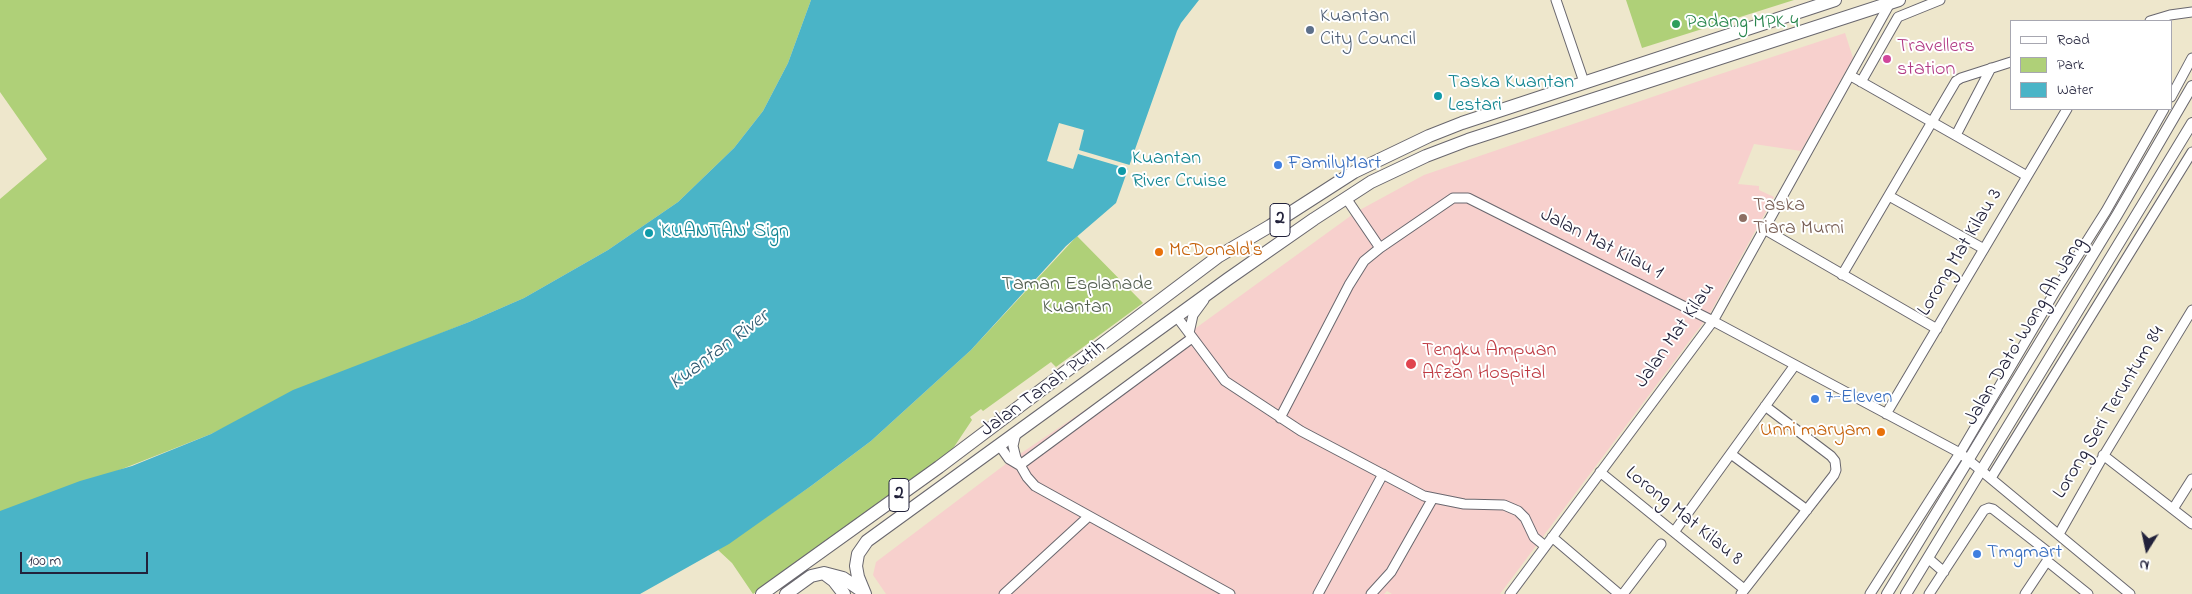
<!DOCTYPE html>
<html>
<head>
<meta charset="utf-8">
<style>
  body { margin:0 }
  #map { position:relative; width:2192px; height:594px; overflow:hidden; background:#eee7cc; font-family:"Indie Flower",sans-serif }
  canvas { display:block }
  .legend { position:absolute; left:2010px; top:20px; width:162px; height:90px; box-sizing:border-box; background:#fff; border:1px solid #a7a7b1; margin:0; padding:6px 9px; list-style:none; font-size:15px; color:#22223b }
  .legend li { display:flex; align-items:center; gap:10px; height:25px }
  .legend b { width:25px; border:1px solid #a7a7b1 }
  .north { position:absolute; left:2122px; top:524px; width:50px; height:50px; -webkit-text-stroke:4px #fff; paint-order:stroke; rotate:190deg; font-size:14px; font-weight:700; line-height:20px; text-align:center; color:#22223b }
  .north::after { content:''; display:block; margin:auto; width:18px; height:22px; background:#22223b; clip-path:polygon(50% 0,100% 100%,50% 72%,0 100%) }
  .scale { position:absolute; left:20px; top:552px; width:128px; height:22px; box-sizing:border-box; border:2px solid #22223b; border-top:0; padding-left:6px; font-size:15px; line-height:18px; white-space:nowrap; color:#22223b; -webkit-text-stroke:4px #fff; paint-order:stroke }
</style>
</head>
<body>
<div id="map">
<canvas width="2192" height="594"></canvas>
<ul class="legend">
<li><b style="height:6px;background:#fff"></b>Road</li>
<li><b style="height:14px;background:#afd078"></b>Park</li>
<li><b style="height:14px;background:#4ab4c7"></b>Water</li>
</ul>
<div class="north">N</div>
<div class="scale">100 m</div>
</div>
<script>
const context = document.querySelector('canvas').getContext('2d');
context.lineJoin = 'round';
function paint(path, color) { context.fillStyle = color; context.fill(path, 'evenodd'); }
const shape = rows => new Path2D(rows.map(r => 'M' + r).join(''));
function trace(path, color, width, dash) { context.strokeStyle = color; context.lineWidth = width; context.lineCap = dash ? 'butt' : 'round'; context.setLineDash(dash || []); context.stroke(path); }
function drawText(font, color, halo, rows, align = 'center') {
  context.font = font + ' "Indie Flower",sans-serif'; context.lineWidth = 4; context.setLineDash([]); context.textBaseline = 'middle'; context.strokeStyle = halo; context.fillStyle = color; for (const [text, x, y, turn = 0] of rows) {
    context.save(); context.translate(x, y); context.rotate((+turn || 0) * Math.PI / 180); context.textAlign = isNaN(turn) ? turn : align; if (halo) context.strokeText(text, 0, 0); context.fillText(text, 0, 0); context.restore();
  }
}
paint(shape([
  [1845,33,1853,58,1801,151,1754,144,1738,184,1759,186,1759,190,1774,197,1709,315,1500,594,1392,594,1387,591,1384,594,886,594,873,575,876,562,1011,460,1109,394,1189,333,1356,212,1424,175,1696,82]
]), '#f7d0cd');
paint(shape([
  [0,0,811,0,788,63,763,111,734,148,678,202,608,250,524,298,469,322,324,380,211,434,0,517,0,199,47,159,0,92],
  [1626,0,1794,0,1642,48],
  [1077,236,1143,303,1056,367,1051,362,983,411,981,409,970,417,972,420,952,450,753,594,732,563,718,550,811,486,871,441,971,350]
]), '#afd078');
paint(shape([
  [811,0,1199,0,1181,23,1177,31,1116,203,1066,246,971,350,871,441,811,486,729,544,640,594,0,594,0,511,80,481,132,466,211,434,293,390,469,322,524,298,608,250,678,202,734,148,763,111,788,63]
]), '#4ab4c7');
paint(shape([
  [1059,123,1084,130,1079,150,1133,166,1132,170,1078,154,1073,169,1047,161]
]), '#eee7cc');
const minor = shape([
  [1556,0,1584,82],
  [2150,21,2170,15,2192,12],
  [1851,76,2027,176],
  [1861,82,1898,17,1940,0],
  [2171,97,2192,58],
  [1956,135,1991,68],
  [1889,196,1984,249],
  [1346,198,1380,248],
  [1764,229,1937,329],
  [1842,275,1956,81,1961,78,2011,62],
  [1177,317,1225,381,1301,431,1424,496,1464,504,1504,505,1518,511,1525,518,1534,537,1545,546],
  [1189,333,1193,315,1204,300],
  [1886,414,2067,109],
  [1280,418,1349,285,1364,261,1380,248,1453,198,1468,198,1713,321,1960,453,2130,594],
  [1016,433,1013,446,1016,458,1027,477,1035,486,1230,594],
  [999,445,1009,459,1019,465],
  [1731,454,1807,510],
  [2103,455,2192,524],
  [1020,465,1192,338],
  [1600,472,1744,589],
  [1991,478,2192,152],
  [2173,509,2192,479],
  [1674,532,1795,365],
  [2059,534,2101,460,2192,310],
  [1552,537,1619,594],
  [1929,559,1944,572],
  [2047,561,2088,594],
  [1004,594,1089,516],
  [1318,594,1383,474],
  [1371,594,1391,572,1433,498],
  [1510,594,1713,321,1890,3],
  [1623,594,1661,544],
  [1741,594,1834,475,1836,470,1835,461,1831,456,1765,406],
  [1870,594,1960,453,2056,290,2106,211,2164,109],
  [1929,594,1984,510,1989,508,1993,509,2048,552,2047,561,2025,594]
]);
const major = shape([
  [1887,594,2117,215,2192,86],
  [1906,594,2192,123]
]);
const highway = shape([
  [826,575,834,581,844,594],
  [762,594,939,467,1219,256,1270,226,1354,172,1429,136,1462,123,1835,0],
  [786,594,811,576,824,573,843,578,862,591],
  [865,594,858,577,856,566,858,554,867,541,1228,279,1314,219,1371,182,1426,156,1468,140,1899,0]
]);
trace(minor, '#69676e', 11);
trace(major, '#69676e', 12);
trace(highway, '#69676e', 14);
trace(minor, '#fff', 9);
trace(major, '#fff', 10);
trace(highway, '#fff', 12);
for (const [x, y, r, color] of [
  [1676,24,5,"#2e9e5b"],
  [1310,30,5,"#5c6f8a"],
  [1887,59,5,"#d1479c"],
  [1438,96,5,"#0f9aa8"],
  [1278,165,5,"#3f7fe0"],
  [1122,171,5,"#0f9aa8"],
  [1743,218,5,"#8d6e63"],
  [649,233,5,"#0f9aa8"],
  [1159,252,5,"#e8710a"],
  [1411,364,6,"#e0444e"],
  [1815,399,5,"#3f7fe0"],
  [1881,432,5,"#e8710a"],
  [1977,554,5,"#3f7fe0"]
]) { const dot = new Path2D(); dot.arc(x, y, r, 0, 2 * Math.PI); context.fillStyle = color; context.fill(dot); trace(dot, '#fff', 2); }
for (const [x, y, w] of [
  [1280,220,20],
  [899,495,20]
]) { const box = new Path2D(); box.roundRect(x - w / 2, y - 16.5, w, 33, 4); context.fillStyle = '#fff'; context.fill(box); trace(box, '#22223b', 1); }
drawText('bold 19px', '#22223b', null, [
  ["2",1280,220],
  ["2",899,495]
]);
drawText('20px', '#4e5e75', '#fff', [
  ["Kuantan",1320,18],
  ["City Council",1320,41]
], 'left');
drawText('20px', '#27864d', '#fff', [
  ["Padang MPK 4",1686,24]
], 'left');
drawText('20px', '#b23c85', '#fff', [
  ["Travellers",1897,48],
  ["station",1897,71]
], 'left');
drawText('20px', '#0d838f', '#fff', [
  ["Taska Kuantan",1448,84],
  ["Lestari",1448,107],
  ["Kuantan",1132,160],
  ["River Cruise",1132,183],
  ["'KUANTAN' Sign",659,233]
], 'left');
drawText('20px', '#366cbe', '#fff', [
  ["FamilyMart",1288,165],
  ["7-Eleven",1825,399],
  ["Tmgmart",1987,554]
], 'left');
drawText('20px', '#785e54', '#fff', [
  ["Taska",1753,207],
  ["Tiara Murni",1753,230]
], 'left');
drawText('20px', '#22223b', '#fff', [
  ["Jalan Mat Kilau 1",1601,245,27],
  ["Lorong Mat Kilau 3",1961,253,-59],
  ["Jalan Dato' Wong Ah Jang",2026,332,-59],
  ["Jalan Mat Kilau",1676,336,-55],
  ["Jalan Tanah Putih",1044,390,-36],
  ["Lorong Seri Teruntum 84",2110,413,-59],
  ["Lorong Mat Kilau 8",1683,517,39]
]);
drawText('20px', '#c56008', '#fff', [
  ["McDonald's",1169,252],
  ["Unni maryam",1871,432,"right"]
], 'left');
drawText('20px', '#535f50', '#fff', [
  ["Taman Esplanade",1077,286],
  ["Kuantan",1077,309]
]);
drawText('20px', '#be3a42', '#fff', [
  ["Tengku Ampuan",1422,352],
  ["Afzan Hospital",1422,375]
], 'left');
drawText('italic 21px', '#325c73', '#fff', [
  ["Kuantan River",720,351,-37]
]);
</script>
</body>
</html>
